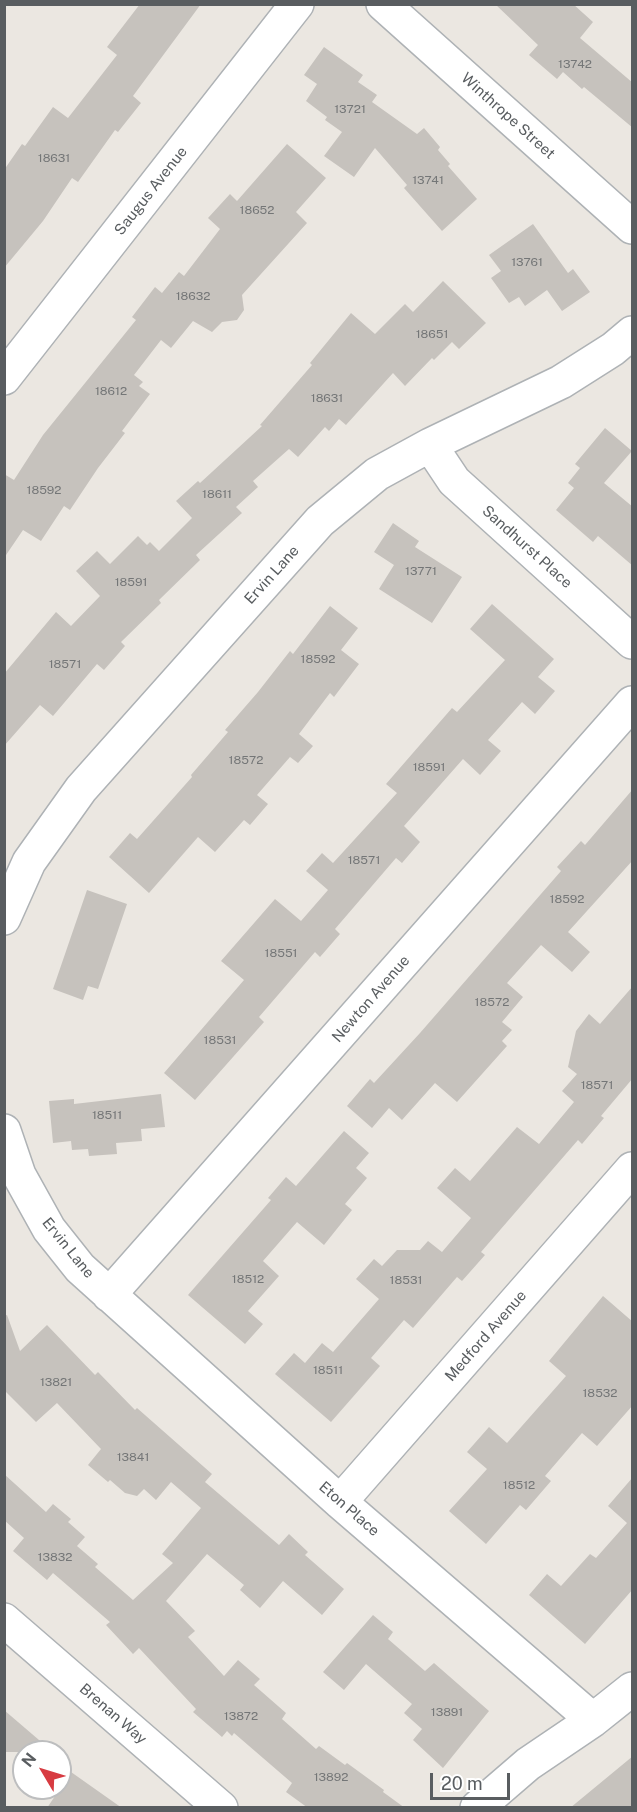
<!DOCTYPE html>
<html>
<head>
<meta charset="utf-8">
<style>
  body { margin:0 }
  #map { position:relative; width:637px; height:1812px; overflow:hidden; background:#ebe7e1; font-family:"Public Sans",sans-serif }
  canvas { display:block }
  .frame { position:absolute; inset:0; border:6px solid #595d60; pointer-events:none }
  .north { position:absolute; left:12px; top:1740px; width:60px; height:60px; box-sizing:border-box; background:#fff; border:2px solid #bdbebf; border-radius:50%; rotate:308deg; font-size:16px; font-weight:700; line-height:24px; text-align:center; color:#595d60 }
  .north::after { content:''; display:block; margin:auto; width:21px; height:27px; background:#d73b41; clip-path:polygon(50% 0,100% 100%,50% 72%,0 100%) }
  .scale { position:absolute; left:430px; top:1773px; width:80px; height:27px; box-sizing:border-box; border:3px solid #595d60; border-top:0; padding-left:8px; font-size:18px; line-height:21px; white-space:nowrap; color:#595d60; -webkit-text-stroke:4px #fff; paint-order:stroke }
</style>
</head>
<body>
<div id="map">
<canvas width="637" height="1812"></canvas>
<div class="frame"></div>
<div class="north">N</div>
<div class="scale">20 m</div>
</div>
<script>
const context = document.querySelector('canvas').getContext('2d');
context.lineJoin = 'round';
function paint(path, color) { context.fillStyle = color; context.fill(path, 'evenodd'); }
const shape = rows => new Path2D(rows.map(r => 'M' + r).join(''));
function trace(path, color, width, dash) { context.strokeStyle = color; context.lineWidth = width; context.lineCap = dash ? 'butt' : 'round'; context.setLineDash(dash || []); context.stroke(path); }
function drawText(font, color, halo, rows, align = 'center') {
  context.font = font + ' "Public Sans",sans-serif'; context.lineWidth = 5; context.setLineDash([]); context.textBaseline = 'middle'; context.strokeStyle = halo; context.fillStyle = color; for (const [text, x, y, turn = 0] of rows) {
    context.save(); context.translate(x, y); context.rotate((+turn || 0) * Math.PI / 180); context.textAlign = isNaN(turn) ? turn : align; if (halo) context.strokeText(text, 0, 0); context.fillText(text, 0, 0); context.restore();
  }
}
paint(shape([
  [140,4,201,4,133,96,141,103,118,132,115,130,78,182,72,178,43,221,4,268,4,170,22,144,25,146,53,107,68,118,117,55,107,47],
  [495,4,573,4,593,22,580,38,633,83,633,128,584,87,582,89,563,72,557,79,529,55,538,45],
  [324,47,363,75,358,82,377,95,372,102,417,134,424,128,440,147,438,150,450,164,448,166,477,199,442,231,404,188,407,185,375,148,354,177,324,156,342,132,325,120,327,117,306,101,317,84,304,75],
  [287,144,326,178,296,212,307,223,242,295,244,310,237,320,222,322,212,332,193,321,171,348,161,340,134,375,143,382,139,386,150,394,122,431,125,433,98,468,70,510,64,506,41,541,23,530,4,558,4,474,14,480,43,435,136,320,132,317,155,287,162,293,179,272,184,276,220,229,208,218,230,194,237,201],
  [533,224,568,273,573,269,590,292,562,311,547,290,525,306,519,297,509,303,491,278,501,271,489,255],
  [443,281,486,323,459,349,452,342,434,360,432,358,405,386,393,373,346,425,339,419,329,431,325,427,298,457,289,449,253,481,258,487,236,507,242,513,196,555,200,560,159,600,161,603,121,642,125,646,104,670,97,664,53,716,40,705,4,746,4,674,56,612,71,626,100,596,76,571,97,551,110,564,138,536,147,545,150,542,159,551,192,518,176,501,198,481,200,483,262,426,260,425,312,365,310,363,351,313,375,334,405,304,413,312],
  [605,428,632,451,604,483,633,507,633,566,598,536,593,542,556,510,574,488,568,483,580,468,575,464],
  [393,523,419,541,415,547,462,577,432,623,379,589,394,565,374,552],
  [492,604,554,659,538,677,555,691,535,714,522,702,488,740,501,751,480,775,463,759,404,826,420,842,402,863,396,858,335,929,340,934,320,957,315,952,259,1017,264,1022,195,1100,164,1073,244,980,221,961,275,899,301,921,328,890,306,871,322,853,333,863,397,793,386,784,452,708,457,712,505,660,470,629],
  [330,606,358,628,341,650,359,664,334,697,330,693,299,734,313,746,298,763,290,757,257,795,268,804,250,825,244,820,215,852,198,837,149,893,109,857,130,833,137,839,192,777,191,775,228,732,225,730,258,692,290,651,293,654],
  [633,789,633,860,568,932,590,952,572,972,541,945,507,983,523,997,502,1022,512,1030,502,1041,507,1046,457,1102,435,1083,402,1120,389,1108,372,1128,347,1106,370,1079,374,1083,420,1033,561,871,557,867,581,841,585,845],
  [87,890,127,904,98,989,88,986,83,1000,53,989],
  [633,986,633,1078,601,1116,604,1118,582,1144,578,1140,481,1252,485,1255,462,1281,457,1277,413,1328,404,1320,371,1358,380,1366,331,1422,275,1374,294,1353,305,1363,322,1343,333,1352,379,1299,356,1279,374,1259,382,1266,397,1250,420,1250,428,1241,442,1252,471,1218,437,1188,455,1168,470,1181,517,1127,539,1144,574,1102,562,1091,577,1074,568,1067,576,1031,589,1014,600,1024],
  [161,1094,165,1127,141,1129,142,1141,116,1143,117,1154,89,1156,88,1149,72,1150,71,1141,53,1143,49,1101,74,1099,74,1104],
  [344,1131,369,1153,356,1168,367,1178,345,1204,352,1210,324,1245,297,1222,263,1261,279,1276,248,1311,263,1324,245,1344,188,1295,271,1200,268,1198,286,1177,296,1186],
  [603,1296,633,1322,633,1405,597,1446,582,1433,545,1476,551,1481,526,1510,520,1505,486,1544,449,1511,487,1469,467,1452,489,1427,507,1443,566,1376,549,1361],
  [7,1315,20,1351,47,1325,95,1375,98,1372,135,1410,137,1408,212,1474,205,1482,279,1545,289,1534,308,1552,305,1555,344,1589,322,1615,283,1581,260,1608,240,1590,244,1585,207,1554,166,1601,195,1631,188,1637,224,1676,238,1660,260,1679,254,1685,286,1713,282,1719,316,1749,319,1746,345,1765,347,1763,384,1790,383,1792,405,1808,308,1808,286,1792,292,1783,234,1733,232,1736,227,1731,222,1737,193,1712,196,1709,139,1648,133,1654,106,1625,110,1622,53,1573,47,1580,13,1551,24,1538,4,1520,4,1474,46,1512,53,1504,71,1519,68,1522,85,1537,77,1546,98,1564,95,1567,133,1600,173,1563,162,1554,201,1508,171,1482,156,1500,144,1489,137,1496,125,1493,110,1480,108,1482,88,1465,101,1449,57,1403,36,1422,4,1390,4,1316],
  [633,1477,633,1589,585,1644,529,1595,547,1574,561,1586,590,1554,596,1558,627,1523,608,1506],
  [373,1615,393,1632,388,1639,425,1671,434,1663,489,1711,443,1768,413,1740,422,1729,404,1713,412,1704,366,1664,344,1690,323,1672],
  [4,1710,53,1752,4,1752],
  [633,1756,633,1808,570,1808],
  [71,1772,122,1808,47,1808]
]), '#c6c2bd');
const minor = shape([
  [383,4,632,227],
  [4,378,297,4],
  [430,445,454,481,632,642],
  [4,918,29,862,81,789,320,521,377,474,430,445,561,382,613,349,632,333],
  [4,1131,19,1175,49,1229,80,1268,340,1502,593,1720],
  [109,1295,632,703],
  [340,1502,632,1169],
  [4,1620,221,1808],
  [477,1808,528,1764,593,1720,632,1689]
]);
trace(minor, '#aeb2b5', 36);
trace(minor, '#fff', 33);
drawText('12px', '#747677', null, [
  ["13742",575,64],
  ["13721",350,109],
  ["18631",54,158],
  ["13741",428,180],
  ["18652",257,210],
  ["13761",527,262],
  ["18632",193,296],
  ["18651",432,334],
  ["18612",111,391],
  ["18631",327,398],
  ["18592",44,490],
  ["18611",217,494],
  ["13771",421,571],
  ["18591",131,582],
  ["18592",318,659],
  ["18571",65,664],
  ["18572",246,760],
  ["18591",429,767],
  ["18571",364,860],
  ["18592",567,899],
  ["18551",281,953],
  ["18572",492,1002],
  ["18531",220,1040],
  ["18571",597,1085],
  ["18511",107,1115],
  ["18512",248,1279],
  ["18531",406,1280],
  ["18511",328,1370],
  ["13821",56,1382],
  ["18532",600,1393],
  ["13841",133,1457],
  ["18512",519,1485],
  ["13832",55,1557],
  ["13891",447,1712],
  ["13872",241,1716],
  ["13892",331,1777]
]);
drawText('15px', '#595d60', '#fff', [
  ["Winthrope Street",508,116,42],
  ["Saugus Avenue",151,191,-52],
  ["Sandhurst Place",527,547,42],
  ["Ervin Lane",272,575,-48],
  ["Newton Avenue",371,999,-49],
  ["Ervin Lane",68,1248,51],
  ["Medford Avenue",486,1336,-49],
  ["Eton Place",349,1509,41],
  ["Brenan Way",113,1714,41]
]);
</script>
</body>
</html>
